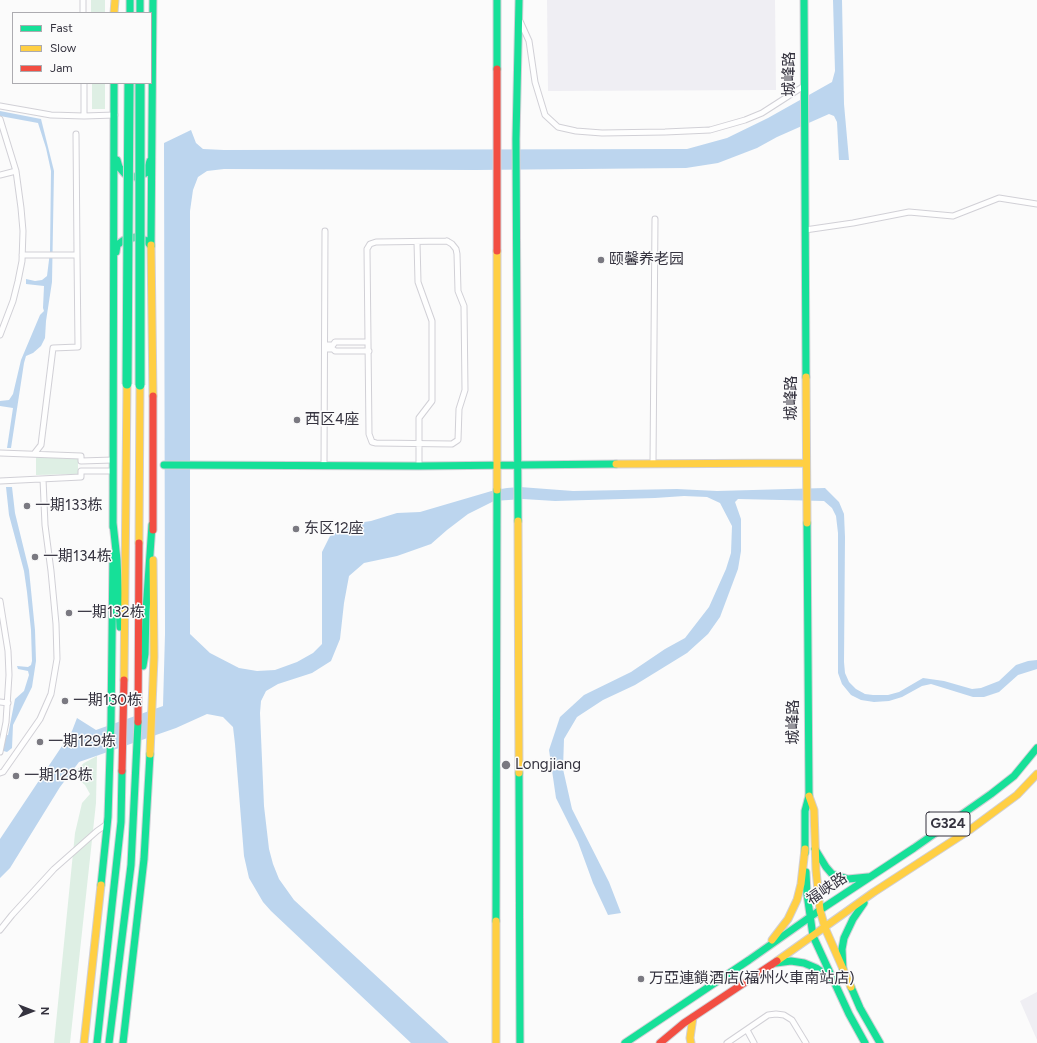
<!DOCTYPE html>
<html>
<head>
<meta charset="utf-8">
<style>
  body { margin:0 }
  #map { position:relative; width:1037px; height:1043px; overflow:hidden; background:#fbfbfb; font-family:Figtree,sans-serif }
  canvas { display:block }
  .legend { position:absolute; left:12px; top:12px; width:140px; height:72px; box-sizing:border-box; background:#fbfbfb; border:1px solid #acabb0; margin:0; padding:5px 7px; list-style:none; font-size:12px; color:#35333f }
  .legend li { display:flex; align-items:center; gap:8px; height:20px }
  .legend b { width:20px; border:1px solid #acabb0 }
  .north { position:absolute; left:12px; top:991px; width:40px; height:40px; -webkit-text-stroke:3px #fbfbfb; paint-order:stroke; rotate:90deg; font-size:11px; font-weight:700; line-height:16px; text-align:center; color:#35333f }
  .north::after { content:''; display:block; margin:auto; width:14px; height:18px; background:#35333f; clip-path:polygon(50% 0,100% 100%,50% 72%,0 100%) }
</style>
</head>
<body>
<div id="map">
<canvas width="1037" height="1043"></canvas>
<ul class="legend">
<li><b style="height:5px;background:#16e098"></b>Fast</li>
<li><b style="height:5px;background:#ffcf43"></b>Slow</li>
<li><b style="height:5px;background:#f24e42"></b>Jam</li>
</ul>
<div class="north">N</div>
</div>
<script>
const context = document.querySelector('canvas').getContext('2d');
context.lineJoin = 'round';
function paint(path, color) { context.fillStyle = color; context.fill(path, 'evenodd'); }
const shape = rows => new Path2D(rows.map(r => 'M' + r).join(''));
function trace(path, color, width, dash) { context.strokeStyle = color; context.lineWidth = width; context.lineCap = dash ? 'butt' : 'round'; context.setLineDash(dash || []); context.stroke(path); }
function drawText(font, color, halo, rows, align = 'center') {
  context.font = font + ' Figtree,"Noto Sans SC",sans-serif'; context.lineWidth = 3; context.setLineDash([]); context.textBaseline = 'middle'; context.strokeStyle = halo; context.fillStyle = color; for (const [text, x, y, turn = 0] of rows) {
    context.save(); context.translate(x, y); context.rotate((+turn || 0) * Math.PI / 180); context.textAlign = isNaN(turn) ? turn : align; if (halo) context.strokeText(text, 0, 0); context.fillText(text, 0, 0); context.restore();
  }
}
paint(shape([
  [547,0,775,0,776,90,548,91],
  [1037,992,1037,1040,1020,1001]
]), '#efeef3');
paint(shape([
  [91,0,105,0,105,13,91,13],
  [92,83,105,83,105,109,92,109],
  [36,457,78,459,78,474,36,475],
  [97,756,96,803,70,1043,54,1043,75,833,82,803,90,794,85,785,72,774,84,763]
]), '#deefe4');
paint(shape([
  [833,0,842,0,844,104,849,160,839,160,837,122,834,116,829,114,777,137,757,148,718,163,686,168,476,170,224,169,207,171,198,177,193,190,190,211,190,634,210,653,239,668,257,671,275,670,297,662,313,653,322,644,322,552,330,536,351,524,371,521,397,513,420,512,495,490,507,488,520,487,573,491,677,489,717,491,825,488,839,502,844,514,845,537,844,662,845,673,849,682,856,689,865,694,873,695,888,695,899,692,923,678,944,681,972,689,981,688,999,681,1016,665,1028,661,1037,660,1037,669,1018,675,999,692,984,697,973,697,931,684,922,686,902,697,889,701,874,702,861,700,851,695,842,684,838,673,838,533,836,516,832,508,824,501,738,499,735,502,741,519,741,551,738,569,720,617,708,634,687,653,635,685,603,700,577,717,564,739,563,769,572,809,609,882,621,913,608,915,593,883,578,842,556,798,549,750,560,717,584,695,631,672,665,649,685,638,709,607,726,569,731,553,732,526,720,503,707,497,684,496,655,498,555,501,523,499,494,501,468,514,447,530,431,544,397,556,364,563,349,576,344,603,340,639,331,661,312,673,278,684,266,691,261,701,260,713,264,806,269,849,273,864,279,879,294,900,449,1043,411,1043,271,911,263,902,249,878,244,856,235,744,233,727,223,717,207,714,176,728,79,762,60,787,10,868,0,878,0,839,72,731,77,718,96,730,163,706,165,634,164,143,191,130,196,143,203,149,224,150,687,149,727,138,768,118,832,82,835,71],
  [0,111,41,119,54,171,52,282,46,321,45,338,41,346,33,353,26,356,24,363,11,448,7,448,13,408,0,406,0,401,9,400,13,394,21,360,40,315,44,311,43,308,44,286,26,284,26,279,35,281,42,280,47,276,50,252,51,171,46,148,38,123,0,116],
  [6,487,12,487,15,513,29,570,35,630,36,661,32,687,13,725,12,748,7,752,0,750,0,736,8,735,15,699,24,691,29,675,28,671,18,669,17,666,28,667,31,665,32,661,31,630,27,592,24,571,9,515]
]), '#bcd5ee');
const street = shape([
  [83,0,83,13],
  [520,21,529,41,535,82,545,115,558,127,576,131,602,133,665,132,710,130,745,120,762,113,804,86],
  [84,83,84,116],
  [0,106,51,115,84,116,115,115],
  [0,119,16,171,21,208,23,231,22,261,18,281,13,301,0,335],
  [76,134,77,255],
  [0,175,16,171],
  [805,230,853,223,909,212,953,216,999,198,1037,204],
  [447,241,452,244,456,249,457,254,458,291,464,306,465,390,459,409,458,440,452,444,376,443,372,442,369,434,367,249,370,244,376,242,447,241],
  [417,242,418,282,432,321,432,401,419,418,419,466],
  [22,255,77,255,78,347,53,348,41,445,34,454],
  [325,345,333,345,335,342,368,342],
  [325,349,333,349,335,351,369,351],
  [0,453,81,456,81,461,113,460],
  [653,463,655,219],
  [324,466,325,231],
  [0,481,81,477,81,471,113,471],
  [0,601,8,651,9,675,6,722,0,752],
  [0,702,8,703],
  [0,773,3,772,40,719,51,694,57,659,56,624,51,571,45,525,43,479],
  [0,930,12,915,54,869,97,831,107,824],
  [747,1030,754,1043],
  [727,1043,768,1015,776,1014,784,1015,792,1020,806,1043]
]);
const fast = shape([
  [130,0,130,13],
  [140,0,140,13],
  [804,0,806,377],
  [497,69,497,0],
  [117,160,119,167,125,174,135,177,146,173,150,161],
  [151,245,153,0],
  [116,252,117,245,124,240,136,237,147,241,151,246],
  [164,465,419,466,616,464],
  [518,521,516,139,519,0],
  [113,523,117,560,120,627],
  [113,527,114,83],
  [143,666,145,654,146,611,152,525],
  [519,773,520,1043],
  [815,849,826,867,832,874,848,879,868,877],
  [805,853,805,811,809,796,807,523],
  [806,872,807,894,813,936,849,1014,865,1043],
  [101,885,108,817,111,723,113,555],
  [496,921,497,490],
  [776,963,791,961,804,963,816,968,832,979],
  [843,970,842,949,844,938,853,919,864,903],
  [851,987,860,1008,880,1043],
  [97,1043,121,822,122,771],
  [109,1043,131,865,138,722],
  [123,1043,144,859,150,754],
  [625,1043,749,960,820,910,914,848,991,794,1014,776,1037,748]
]);
const slow = shape([
  [114,13,115,0],
  [151,245,153,396],
  [806,377,807,523],
  [616,464,806,463],
  [497,490,497,251],
  [518,521,519,773],
  [139,543,140,385],
  [124,680,127,384],
  [150,754,154,657,153,560],
  [809,796,814,810,816,870,820,910,825,928,851,987],
  [772,940,788,919,797,900,801,884,805,849],
  [777,961,874,892,971,829,1017,795,1037,774],
  [84,1043,101,885],
  [496,1043,496,921],
  [691,1043,690,1038,693,1017]
]);
const jam = shape([
  [497,251,497,69],
  [153,396,153,530],
  [138,722,139,543],
  [122,771,124,680],
  [660,1043,684,1023,777,961]
]);
trace(street, '#d1d0d6', 7);
trace(fast, '#d1d0d6', 9);
trace(slow, '#d1d0d6', 9);
trace(jam, '#d1d0d6', 9);
trace(street, '#fefefe', 5);
trace(fast, '#16e098', 7);
trace(slow, '#ffcf43', 7);
trace(jam, '#f24e42', 7);
const fastBridge = shape([
  [140,83,140,385],
  [127,384,129,83]
]);
trace(fastBridge, '#d5d5d7', 11, []);
trace(fastBridge, '#16e098', 9);
for (const [x, y, r, color] of [
  [601,260,4,"#7a7981"],
  [297,420,4,"#7a7981"],
  [27,506,4,"#7a7981"],
  [296,529,4,"#7a7981"],
  [35,557,4,"#7a7981"],
  [69,613,4,"#7a7981"],
  [65,701,4,"#7a7981"],
  [40,742,4,"#7a7981"],
  [506,765,5,"#7a7981"],
  [16,776,4,"#7a7981"],
  [641,979,4,"#7a7981"]
]) { const dot = new Path2D(); dot.arc(x, y, r, 0, 2 * Math.PI); context.fillStyle = color; context.fill(dot); trace(dot, '#fbfbfb', 1.5); }
for (const [x, y, w] of [
  [948,824,44]
]) { const box = new Path2D(); box.roundRect(x - w / 2, y - 12, w, 24, 3); context.fillStyle = '#fbfbfb'; context.fill(box); trace(box, '#35333f', 1); }
drawText('bold 14px', '#35333f', null, [
  ["G324",948,824]
]);
drawText('15px', '#35333f', '#fbfbfb', [
  ["城峰路",790,74,-90],
  ["城峰路",792,398,-90],
  ["城峰路",794,722,-90],
  ["福峡路",827,889,-34]
]);
drawText('15px', '#35333f', '#fbfbfb', [
  ["颐馨养老园",609,260],
  ["西区4座",305,420],
  ["一期133栋",35,506],
  ["东区12座",304,529],
  ["一期134栋",43,557],
  ["一期132栋",77,613],
  ["一期130栋",73,701],
  ["一期129栋",48,742],
  ["Longjiang",515,765],
  ["一期128栋",24,776],
  ["万亞連鎖酒店(福州火車南站店)",649,979]
], 'left');
</script>
</body>
</html>
